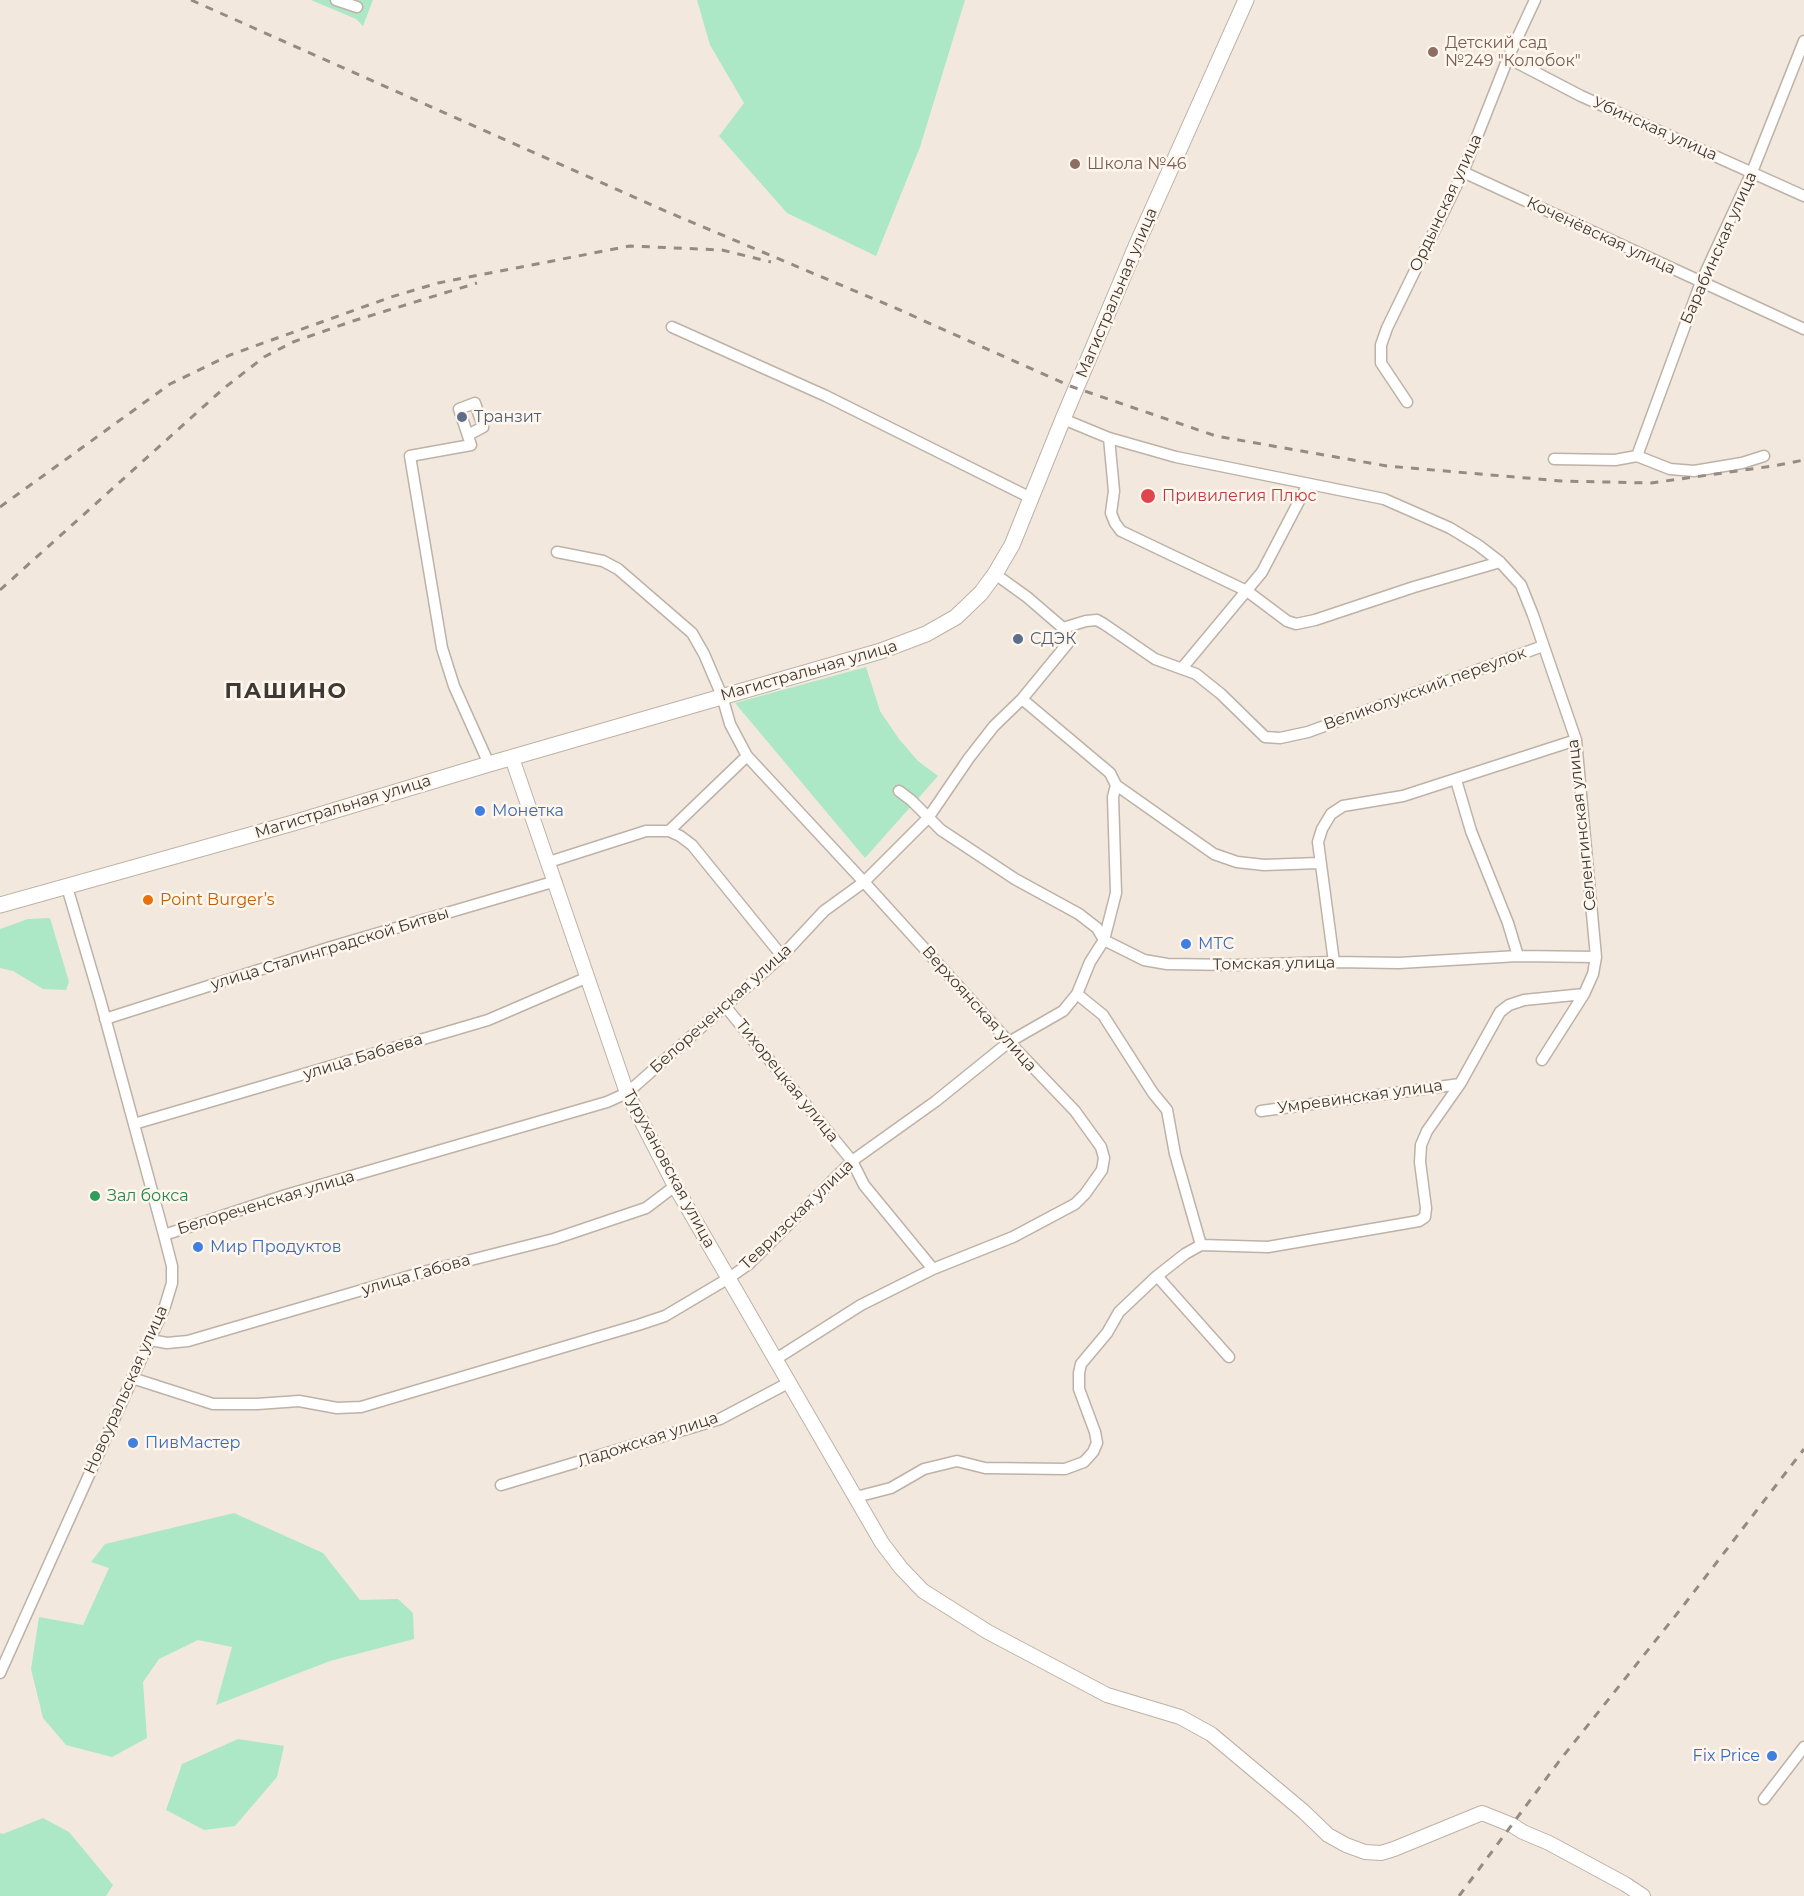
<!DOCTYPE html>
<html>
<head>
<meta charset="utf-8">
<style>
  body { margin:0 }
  canvas { display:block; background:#f3e8dd }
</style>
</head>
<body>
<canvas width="1804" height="1896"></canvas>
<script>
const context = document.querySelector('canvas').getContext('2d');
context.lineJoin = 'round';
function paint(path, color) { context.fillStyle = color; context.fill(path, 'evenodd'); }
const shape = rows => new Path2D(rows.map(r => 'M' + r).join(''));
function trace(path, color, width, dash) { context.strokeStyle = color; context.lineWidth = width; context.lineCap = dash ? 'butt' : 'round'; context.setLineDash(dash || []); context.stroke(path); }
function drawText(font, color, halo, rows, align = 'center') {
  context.font = font + ' Montserrat,sans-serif'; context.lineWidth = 5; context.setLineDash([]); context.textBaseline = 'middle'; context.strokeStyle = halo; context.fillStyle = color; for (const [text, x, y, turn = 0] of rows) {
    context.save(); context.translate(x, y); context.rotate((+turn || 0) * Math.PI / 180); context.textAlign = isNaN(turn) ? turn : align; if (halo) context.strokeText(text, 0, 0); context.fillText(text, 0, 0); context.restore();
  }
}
paint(shape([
  [311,0,373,0,363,26,356,19],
  [697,0,965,0,920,147,876,256,787,213,719,136,744,103,710,45],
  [866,667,880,711,899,739,918,761,938,776,865,858,735,703],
  [50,918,69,982,66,990,43,989,13,971,0,968,0,929,28,919],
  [234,1513,323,1553,360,1600,398,1599,413,1613,414,1639,330,1661,216,1705,232,1647,198,1640,159,1659,143,1682,147,1738,112,1757,66,1745,43,1718,31,1669,39,1617,83,1625,109,1568,91,1562,105,1544],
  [238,1739,284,1746,277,1777,235,1826,204,1830,166,1810,182,1764],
  [43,1818,69,1832,113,1885,106,1896,0,1896,0,1833,3,1834]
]), '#ace8c6');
const minor = shape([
  [336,0,357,7],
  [1508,58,1581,96,1804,196],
  [1463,172,1804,329],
  [672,327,826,396,1031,498],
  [1407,402,1381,363,1381,345,1387,328,1463,172,1508,58,1535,0],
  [1063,419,1109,438,1176,457,1384,499,1450,528,1478,545,1500,562,1521,585,1533,615,1576,740,1596,957,1593,974,1584,994,1542,1060],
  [468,435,483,427,475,403,459,409,471,445,410,456,442,648,454,686,489,764],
  [1109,438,1114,491,1111,513,1115,523,1121,531,1247,591,1287,621,1296,624,1315,620,1414,587,1500,562],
  [1637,456,1701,282,1752,172,1804,41],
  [1554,459,1615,460,1637,456,1670,469,1694,471,1742,463,1764,456],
  [557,552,603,561,618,569,692,633,704,654,722,696,730,724,747,756,864,882,1009,1042,1075,1111,1101,1147,1104,1158,1102,1170,1085,1194,1075,1204,1013,1237,933,1269],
  [1063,628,1086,621,1097,620,1104,624,1155,659,1196,674,1221,694,1265,737,1280,738,1308,732,1543,646],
  [1183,667,1262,572,1308,484],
  [1022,699,1110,773,1116,785,1214,854,1237,862,1264,865,1319,863],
  [1456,780,1471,831,1508,923,1518,956],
  [899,791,911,800,941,830,1015,879,1079,914,1097,928,1104,940,1144,960,1167,964,1235,965,1334,962,1399,963,1518,956,1596,957],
  [669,831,747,756],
  [549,862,646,831,669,831,680,836,692,845,782,956],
  [1334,962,1318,842,1322,829,1331,814,1343,806,1403,796,1576,740],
  [1077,994,1103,1015,1153,1093,1167,1110,1175,1154,1201,1245],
  [725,1006,852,1161,864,1185,933,1269,861,1305,776,1359],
  [105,1019,331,947,556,881],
  [1261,1111,1460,1084],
  [134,1124,488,1020,588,977],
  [164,1235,286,1195,607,1102,627,1093,782,956,824,911,864,882,928,818,969,758,994,726,1022,699,1068,643,1068,638,1063,628,1027,597,995,574],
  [1157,1276,1229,1357],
  [150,1340,167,1343,188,1341,427,1271,554,1239,646,1208,675,1186],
  [132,1378,213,1404,257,1404,299,1401,337,1408,361,1407,638,1325,665,1316,729,1278,749,1264,852,1161,936,1101,1009,1042,1063,1011,1077,994,1090,962,1104,940,1116,893,1113,797,1116,785],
  [501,1485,720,1419,790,1382],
  [856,1497,891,1488,924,1469,957,1461,985,1468,1065,1469,1084,1462,1093,1452,1097,1443,1095,1432,1079,1389,1079,1373,1081,1364,1107,1333,1119,1312,1157,1276,1185,1254,1201,1245,1268,1247,1419,1221,1425,1217,1426,1208,1420,1162,1421,1145,1427,1131,1460,1084,1500,1012,1509,1005,1524,1000,1584,994],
  [0,1673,165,1306,172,1283,172,1266,164,1235,100,999,67,887],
  [1764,1799,1804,1747]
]);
const tertiary = shape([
  [512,758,627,1093,675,1186,882,1543,901,1568,923,1591,988,1632,1107,1695,1180,1717,1211,1734,1303,1811,1328,1835,1346,1845,1365,1852,1381,1853,1394,1849,1482,1813,1512,1825,1523,1832,1549,1843,1625,1884,1643,1896]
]);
const secondary = shape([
  [0,905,293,823,489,764,881,651,926,634,956,617,981,593,995,574,1012,545,1063,419,1137,244,1246,0]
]);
trace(minor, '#bdb2a7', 13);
trace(tertiary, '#bdb2a7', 16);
trace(secondary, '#bdb2a7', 17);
trace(minor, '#fff', 10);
trace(tertiary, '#fff', 14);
trace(secondary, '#fff', 15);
trace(shape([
  [191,0,670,213,893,307,1070,386,1216,436,1387,466,1561,481,1651,483,1773,466,1804,460],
  [0,507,170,384,230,355,391,297,438,283,630,246,722,250,771,262],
  [0,590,223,389,264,357,293,342,353,321,477,283],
  [1459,1896,1560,1760,1680,1610,1804,1449]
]), '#938b84', 3, [8, 8]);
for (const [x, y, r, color] of [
  [1433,52,6,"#8d6e63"],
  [1075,164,6,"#8d6e63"],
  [462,417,6,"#5c6f8a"],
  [1148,496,8,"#e0444e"],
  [1018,639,6,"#5c6f8a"],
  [480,811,6,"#3f7fe0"],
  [148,900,6,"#e8710a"],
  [1186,944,6,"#3f7fe0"],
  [95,1196,6,"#2e9e5b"],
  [198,1247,6,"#3f7fe0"],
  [133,1443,6,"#3f7fe0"],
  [1772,1756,6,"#3f7fe0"]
]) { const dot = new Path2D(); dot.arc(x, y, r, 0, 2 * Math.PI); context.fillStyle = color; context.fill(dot); trace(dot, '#fff6ed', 2); }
drawText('16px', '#785e54', '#fff6ed', [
  ["Детский сад",1445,43],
  ["№249 \"Колобок\"",1445,61],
  ["Школа №46",1087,164]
], 'left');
drawText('16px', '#3e3935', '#fff6ed', [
  ["Убинская улица",1655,129,24],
  ["Ордынская улица",1446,203,-65],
  ["Коченёвская улица",1601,236,25],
  ["Барабинская улица",1719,248,-66],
  ["Магистральная улица",1117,293,-67],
  ["Магистральная улица",809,671,-16],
  ["Великолукский переулок",1425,689,-20],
  ["Магистральная улица",343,807,-17],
  ["Селенгинская улица",1582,825,-96],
  ["улица Сталинградской Битвы",330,949,-17],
  ["Томская улица",1274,964,-1],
  ["Белореченская улица",721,1009,-42],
  ["Верхоянская улица",979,1009,48],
  ["улица Бабаева",363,1057,-17],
  ["Тихорецкая улица",787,1081,51],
  ["Умревинская улица",1360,1097,-8],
  ["Турухановская улица",669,1169,62],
  ["Белореченская улица",266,1203,-17],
  ["Тевризская улица",797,1215,-44],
  ["улица Габова",416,1275,-16],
  ["Новоуральская улица",126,1390,-66],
  ["Ладожская улица",648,1440,-18]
]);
drawText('16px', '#4e5e75', '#fff6ed', [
  ["Транзит",474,417],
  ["СДЭК",1030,639]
], 'left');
drawText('16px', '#be3a42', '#fff6ed', [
  ["Привилегия Плюс",1162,496]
], 'left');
drawText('16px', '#366cbe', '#fff6ed', [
  ["Монетка",492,811],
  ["МТС",1198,944],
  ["Мир Продуктов",210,1247],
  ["ПивМастер",145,1443],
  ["Fix Price",1760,1756,"right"]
], 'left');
drawText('16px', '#c56008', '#fff6ed', [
  ["Point Burger’s",160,900]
], 'left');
drawText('16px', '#27864d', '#fff6ed', [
  ["Зал бокса",107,1196]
], 'left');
context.letterSpacing = '1.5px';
drawText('bold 22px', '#3e3935', '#fff6ed', [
  ["ПАШИНО",286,692]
]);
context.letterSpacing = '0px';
</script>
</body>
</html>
